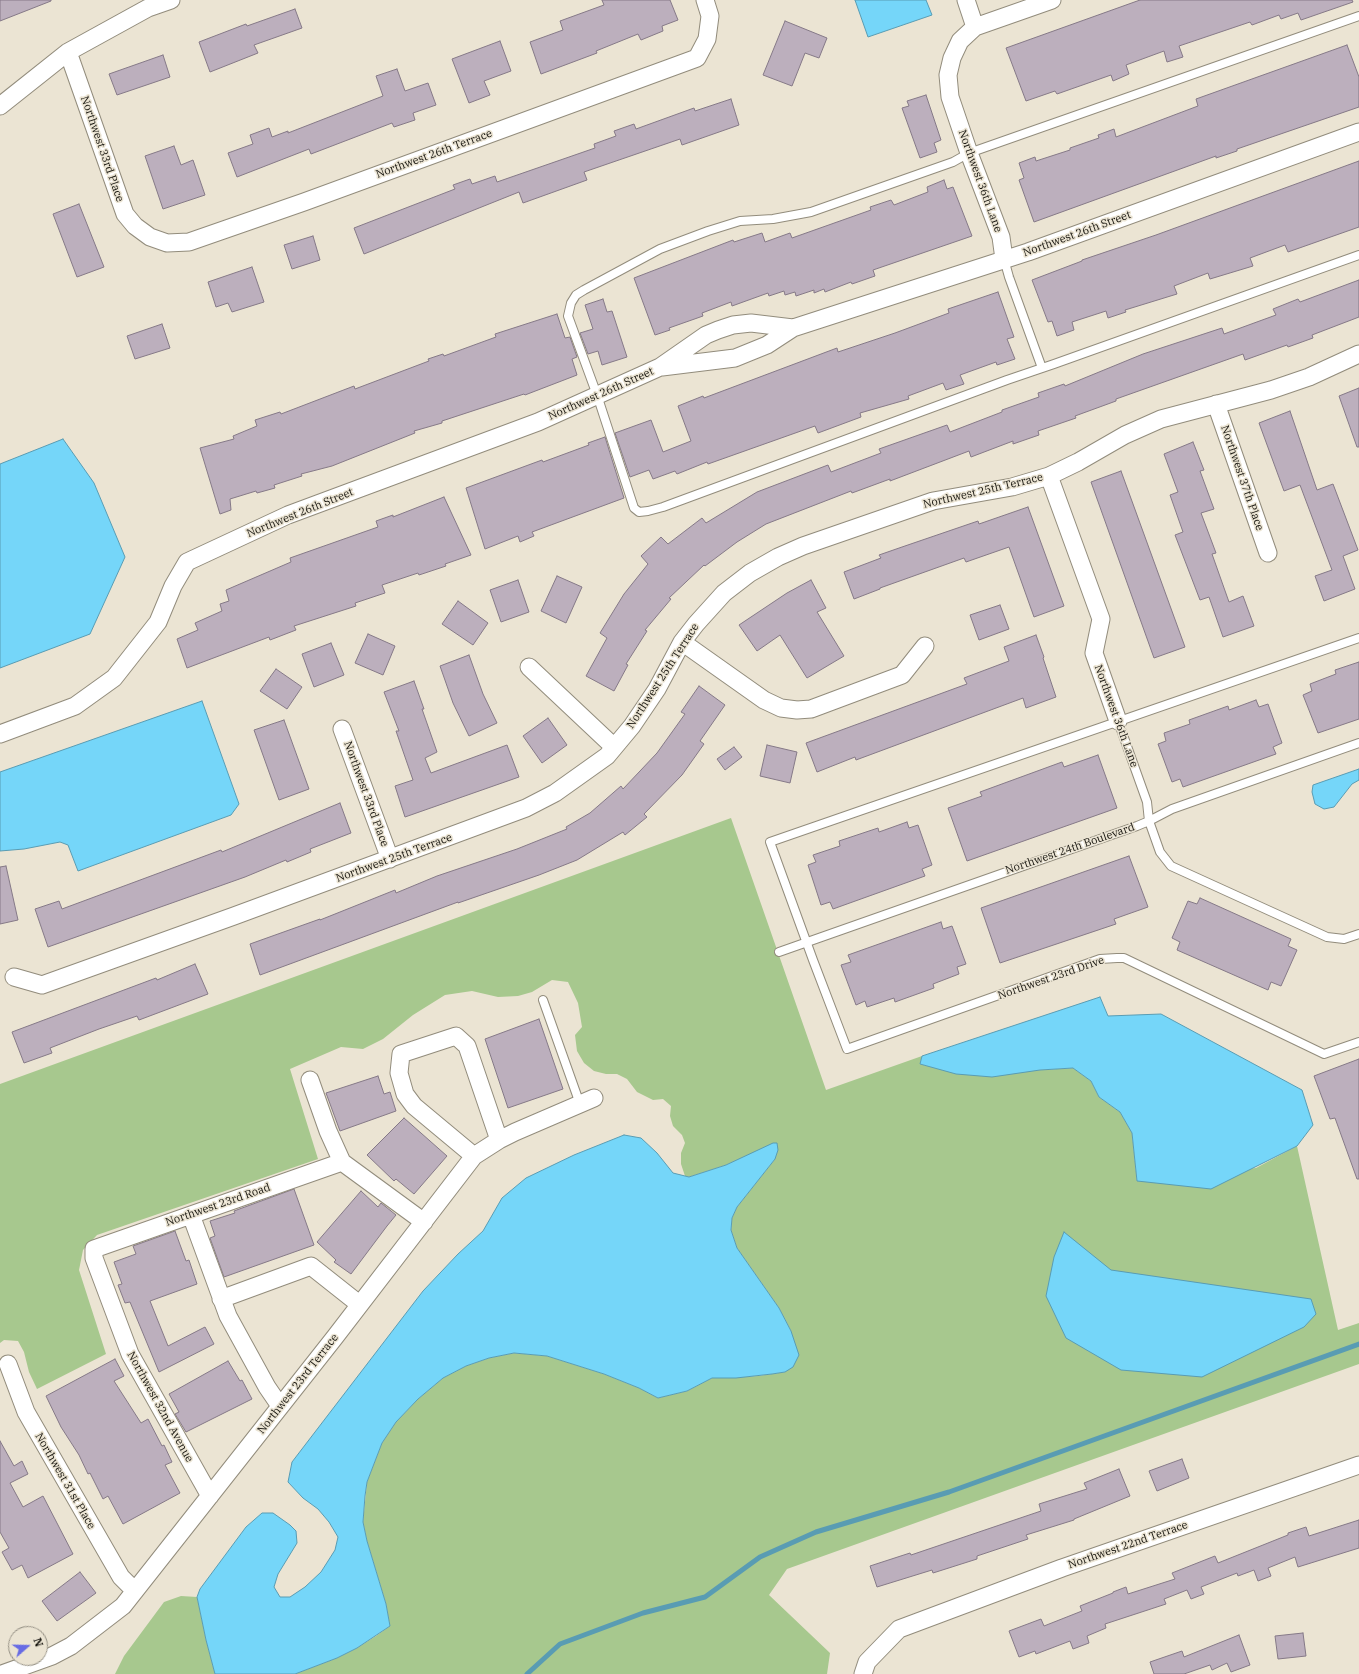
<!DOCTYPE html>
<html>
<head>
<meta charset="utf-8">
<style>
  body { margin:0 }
  #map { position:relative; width:1359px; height:1674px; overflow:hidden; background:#ebe4d3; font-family:"IBM Plex Serif",serif }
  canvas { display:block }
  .north { position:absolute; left:8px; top:1626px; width:40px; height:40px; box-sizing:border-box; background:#ebe4d3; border:1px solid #969185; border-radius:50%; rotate:70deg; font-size:11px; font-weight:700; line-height:16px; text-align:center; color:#17150f }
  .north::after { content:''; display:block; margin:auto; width:14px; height:18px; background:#676be4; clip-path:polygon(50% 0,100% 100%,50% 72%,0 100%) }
</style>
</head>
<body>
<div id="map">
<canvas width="1359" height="1674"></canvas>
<div class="north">N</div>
</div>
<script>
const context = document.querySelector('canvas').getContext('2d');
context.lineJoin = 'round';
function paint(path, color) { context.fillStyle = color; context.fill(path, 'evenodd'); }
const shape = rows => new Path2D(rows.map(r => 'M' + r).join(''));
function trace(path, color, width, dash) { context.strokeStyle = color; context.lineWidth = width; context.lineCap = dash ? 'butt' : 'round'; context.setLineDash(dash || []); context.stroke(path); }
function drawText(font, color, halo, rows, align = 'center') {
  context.font = font + ' "IBM Plex Serif",serif'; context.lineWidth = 3; context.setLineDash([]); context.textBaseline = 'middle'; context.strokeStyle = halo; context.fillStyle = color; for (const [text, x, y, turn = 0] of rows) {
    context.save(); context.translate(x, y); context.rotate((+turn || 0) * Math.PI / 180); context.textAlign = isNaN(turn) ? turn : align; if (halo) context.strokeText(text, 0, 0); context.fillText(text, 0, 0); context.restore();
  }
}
paint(shape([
  [731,818,826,1090,922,1056,920,1064,940,1069,1040,1070,1073,1068,1091,1081,1099,1097,1120,1112,1132,1133,1137,1181,1256,1168,1297,1146,1338,1330,1359,1323,1359,1364,787,1569,769,1595,830,1653,827,1674,295,1674,337,1658,357,1648,376,1636,390,1626,386,1604,367,1541,363,1522,367,1482,382,1443,396,1422,418,1399,443,1378,466,1366,489,1358,514,1353,547,1356,604,1374,639,1388,658,1398,687,1391,712,1378,758,1376,785,1372,791,1331,779,1308,737,1248,731,1230,732,1218,737,1207,775,1159,747,1156,726,1165,689,1177,685,1176,681,1164,681,1153,685,1143,682,1135,673,1126,670,1116,671,1106,663,1099,653,1100,637,1092,627,1079,617,1074,606,1074,594,1071,584,1063,577,1051,575,1035,582,1027,578,1003,568,982,552,980,532,992,518,996,498,997,472,991,445,995,413,1015,383,1039,363,1049,341,1047,290,1069,318,1159,97,1235,83,1250,79,1270,106,1354,37,1389,29,1372,24,1352,18,1341,4,1340,0,1343,0,1084],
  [181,1596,197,1597,206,1640,215,1674,115,1674,124,1656,164,1602]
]), '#a7c88e');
const water = shape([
  [855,0,926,0,932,15,868,37,855,0],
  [63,439,94,483,125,557,90,634,0,668,0,464,63,439],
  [202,701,239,804,231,815,78,871,68,845,60,842,24,849,0,851,0,772,202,701],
  [1359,769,1359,780,1352,784,1334,807,1324,809,1315,804,1312,792,1313,785,1359,769],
  [1100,997,1108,1016,1161,1014,1302,1090,1313,1125,1297,1146,1211,1189,1137,1181,1132,1133,1120,1112,1099,1097,1091,1081,1073,1068,1040,1070,992,1077,956,1074,920,1064,922,1056,1100,997],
  [624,1135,641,1138,657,1153,673,1173,689,1177,726,1165,773,1143,777,1143,778,1150,775,1159,737,1207,732,1218,731,1230,737,1248,779,1308,791,1331,799,1355,793,1367,785,1372,772,1374,736,1378,712,1378,687,1391,658,1398,639,1388,604,1374,547,1356,514,1353,489,1358,466,1366,443,1378,418,1399,396,1422,382,1443,367,1482,365,1496,363,1522,367,1541,386,1604,390,1626,357,1648,337,1658,295,1674,215,1674,206,1640,197,1597,200,1589,246,1527,262,1513,273,1513,290,1525,296,1531,297,1543,278,1574,274,1587,280,1597,290,1597,305,1587,321,1572,335,1550,338,1537,329,1522,318,1509,303,1498,288,1482,292,1462,423,1291,458,1254,483,1231,502,1198,526,1178,574,1155,624,1135],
  [1064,1232,1111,1270,1311,1299,1316,1314,1304,1327,1202,1377,1121,1370,1066,1338,1046,1296,1054,1257,1064,1232]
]);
paint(water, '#75d6f9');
trace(water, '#599cb3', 1);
trace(shape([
  [527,1674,560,1644,643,1613,705,1597,760,1557,816,1532,949,1492,1359,1344]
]), '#599cb3', 5);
const building = shape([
  [0,0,51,0,51,1,0,21,0,0],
  [602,0,670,0,678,20,662,26,663,31,641,40,638,34,596,51,597,53,541,74,530,42,563,30,560,21,604,5,602,0],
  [1140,0,1352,0,1353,2,1301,20,1298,13,1281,19,1279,15,1252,25,1250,22,1179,46,1183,57,1167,62,1164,51,1126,65,1129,74,1113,81,1111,75,1057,94,1055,91,1026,101,1006,48,1140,0],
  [295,9,302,28,254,45,258,53,210,72,199,42,246,24,247,26,295,9],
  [785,21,827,38,819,58,805,53,792,86,763,75,785,21],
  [500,41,511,71,484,81,490,95,469,103,452,59,500,41],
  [1347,45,1359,77,1359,107,1237,149,1237,151,1216,158,1216,156,1034,222,1019,180,1024,178,1019,163,1035,157,1036,161,1070,150,1070,148,1099,138,1098,135,1114,129,1116,137,1198,106,1196,99,1347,45],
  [163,55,170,77,117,95,109,74,163,55],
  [397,69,405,91,428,83,436,105,413,113,415,120,394,127,392,123,311,154,309,149,237,177,228,153,253,144,250,135,269,128,272,137,288,131,288,133,383,96,376,76,397,69],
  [926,95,941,140,934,143,937,152,920,158,902,108,909,106,907,101,926,95],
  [731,99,739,125,682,145,680,139,584,172,587,180,523,203,519,192,364,254,354,228,455,189,453,185,470,179,472,184,495,176,497,182,595,148,594,144,616,136,614,131,634,124,636,129,694,108,695,111,731,99],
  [174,146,181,165,193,160,205,195,163,209,145,156,174,146],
  [1359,161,1359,227,1288,252,1285,245,1250,258,1253,266,1210,279,1208,273,1174,286,1177,294,1125,310,1126,312,1108,318,1106,311,1072,322,1074,330,1057,336,1052,321,1048,322,1032,280,1082,261,1082,260,1156,235,1359,161],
  [944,180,947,189,953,187,972,236,873,270,875,276,852,284,851,282,825,292,824,289,814,293,814,290,796,296,795,292,785,295,784,291,769,296,768,293,732,306,731,302,702,313,703,316,669,328,670,330,655,335,634,278,733,240,734,242,762,233,765,242,790,233,792,238,871,210,870,207,891,200,894,205,928,192,927,187,944,180],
  [79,204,104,267,77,277,53,214,79,204],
  [313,236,320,260,292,269,284,245,313,236],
  [252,267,264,302,232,312,228,303,216,307,208,282,252,267],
  [1359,280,1359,317,1312,335,1313,338,1288,347,1287,345,1245,360,1243,354,1116,399,1116,401,1075,416,1076,418,1038,431,1039,435,1013,444,1013,441,971,457,969,451,890,481,890,479,852,493,851,491,766,524,737,542,705,566,704,565,669,598,671,599,645,630,647,631,626,664,628,665,614,691,586,676,607,638,600,633,624,594,648,564,641,556,661,537,668,544,702,518,706,523,757,492,828,465,831,472,881,453,879,449,947,425,950,432,1002,412,1002,410,1039,397,1038,393,1064,384,1065,386,1143,354,1222,328,1224,334,1276,315,1273,309,1298,299,1300,302,1359,280],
  [998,292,1014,337,1007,339,1015,359,997,365,996,362,960,375,964,384,946,390,943,383,908,396,909,399,860,413,861,417,818,433,815,426,708,464,707,462,677,474,675,471,653,479,649,470,630,477,615,433,651,420,663,452,691,441,678,406,703,396,704,398,837,348,838,352,895,333,949,313,948,309,998,292],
  [603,299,607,312,612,311,627,357,602,365,598,351,588,354,580,333,593,329,585,305,603,299],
  [557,314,565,338,570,337,577,357,572,359,577,375,525,395,524,394,442,421,442,423,414,431,415,433,332,466,301,474,302,476,274,485,275,488,257,493,256,491,230,499,231,510,220,514,200,448,234,439,233,436,257,426,255,420,280,412,281,414,354,386,355,389,429,361,428,359,443,354,444,356,496,337,495,334,557,314],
  [162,324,170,348,135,359,127,336,162,324],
  [1359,388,1359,447,1357,447,1339,396,1359,388],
  [1290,411,1317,490,1333,484,1358,550,1343,556,1355,589,1324,601,1315,576,1332,570,1300,485,1284,491,1259,423,1290,411],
  [605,437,624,498,532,532,534,536,520,542,518,536,485,549,466,488,542,460,543,462,589,445,588,443,605,437],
  [1193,442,1204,470,1200,471,1214,509,1201,513,1216,553,1212,554,1229,602,1243,596,1254,626,1223,637,1209,597,1200,600,1175,535,1183,532,1170,495,1178,492,1164,454,1193,442],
  [1121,471,1185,647,1154,658,1091,482,1121,471],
  [444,497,471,555,445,564,446,566,419,575,418,573,382,585,385,593,355,603,356,606,294,626,296,630,270,640,269,637,187,668,177,639,198,630,195,623,222,611,220,604,229,601,226,590,291,562,290,558,378,527,376,521,393,515,393,517,444,497],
  [1028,507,1064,606,1034,617,1009,547,966,562,964,558,880,588,880,589,854,599,844,572,881,558,879,555,902,547,978,521,979,524,1028,507],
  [557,576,582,587,566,623,541,611,557,576],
  [518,580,529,612,501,622,490,590,518,580],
  [811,580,826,608,817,612,844,656,807,678,780,635,757,651,739,625,787,593,811,580],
  [458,601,488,623,473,645,442,624,458,601],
  [1000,605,1009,629,979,640,970,615,1000,605],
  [368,634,395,646,383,675,355,663,368,634],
  [1036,635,1044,657,1043,658,1056,697,1026,708,1023,698,856,760,855,757,817,772,806,743,967,684,964,678,1009,661,1004,647,1036,635],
  [331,643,344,675,314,687,302,654,331,643],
  [469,655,483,694,497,723,469,736,453,703,440,666,469,655],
  [1359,662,1359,719,1318,733,1303,695,1312,691,1310,684,1336,674,1335,670,1359,662],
  [276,669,302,687,287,709,260,691,276,669],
  [414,681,424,709,422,709,437,752,425,758,431,773,507,745,519,777,405,817,395,786,413,780,396,731,399,731,384,692,414,681],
  [699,686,725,705,700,741,704,744,682,775,644,814,647,817,625,835,623,832,577,860,539,875,458,903,458,902,260,975,250,944,320,919,320,920,395,890,396,893,437,876,517,849,567,829,566,827,590,813,621,786,623,789,657,753,685,714,681,712,699,686],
  [1256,700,1259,707,1268,704,1282,743,1273,747,1276,754,1183,787,1180,779,1172,782,1158,744,1166,741,1164,733,1190,724,1189,720,1228,706,1229,710,1256,700],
  [548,718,567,745,542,763,523,736,548,718],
  [284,720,309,789,279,800,254,730,284,720],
  [767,745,797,752,790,783,760,776,767,745],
  [734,747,742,757,725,770,717,759,734,747],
  [1098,755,1117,808,967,861,948,808,982,796,980,792,1062,762,1064,767,1098,755],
  [340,803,351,833,310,849,311,852,287,862,286,860,245,877,48,947,35,909,59,901,62,909,221,850,222,852,340,803],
  [907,822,909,828,918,825,932,865,922,869,925,876,833,909,830,902,821,905,808,865,816,862,813,855,840,846,839,841,878,828,879,832,907,822],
  [1129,856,1148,907,1114,919,1116,924,1000,963,981,908,1129,856],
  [6,866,18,920,0,924,0,867,6,866],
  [1200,898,1291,939,1288,946,1297,950,1281,986,1271,982,1268,990,1177,950,1180,942,1172,938,1188,901,1197,904,1200,898],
  [941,922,943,929,952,926,966,964,957,967,959,974,933,984,934,988,895,1002,894,998,867,1007,865,1001,856,1005,841,965,851,962,848,955,941,922],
  [195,964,208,994,139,1020,137,1016,99,1029,50,1048,52,1053,24,1063,12,1032,156,978,157,980,195,964],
  [539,1019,563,1089,508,1108,485,1039,539,1019],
  [1359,1059,1359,1179,1357,1179,1335,1118,1330,1119,1314,1076,1359,1059],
  [378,1076,384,1094,390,1092,396,1111,340,1131,326,1093,378,1076],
  [404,1118,447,1156,414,1194,396,1179,394,1181,367,1155,404,1118],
  [294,1189,314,1245,224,1277,210,1238,215,1236,210,1221,235,1213,234,1211,294,1189],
  [361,1191,378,1207,381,1203,396,1215,387,1226,351,1274,334,1262,336,1260,317,1242,361,1191],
  [175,1231,186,1261,189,1260,197,1284,150,1301,168,1346,205,1327,214,1344,159,1372,130,1302,125,1303,118,1285,122,1284,114,1262,136,1254,133,1246,175,1231],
  [115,1359,124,1376,114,1381,141,1423,148,1419,162,1446,164,1445,172,1462,165,1465,180,1493,123,1524,108,1496,103,1499,90,1473,88,1474,79,1455,61,1427,46,1396,115,1359],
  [228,1361,240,1381,242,1380,252,1399,186,1432,175,1414,179,1412,169,1394,228,1361],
  [0,1441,14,1466,22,1461,28,1474,10,1483,23,1507,43,1496,73,1554,28,1578,22,1565,12,1570,2,1552,9,1548,0,1532,0,1441],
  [1182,1459,1189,1478,1157,1491,1149,1471,1182,1459],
  [1119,1469,1130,1496,1074,1519,1074,1520,1026,1535,1028,1539,977,1556,977,1559,933,1573,932,1570,877,1587,870,1566,910,1553,911,1555,1041,1511,1039,1504,1087,1489,1084,1483,1119,1469],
  [1359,1520,1359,1548,1298,1567,1295,1557,1268,1568,1271,1576,1258,1581,1254,1570,1238,1576,1237,1573,1201,1587,1204,1594,1191,1599,1187,1590,1164,1599,1166,1604,1105,1624,1106,1628,1087,1636,1089,1643,1073,1649,1070,1641,1036,1654,1035,1651,1019,1657,1009,1631,1041,1619,1044,1626,1082,1611,1080,1606,1113,1593,1113,1592,1126,1587,1128,1594,1175,1579,1172,1573,1215,1556,1218,1563,1288,1535,1288,1533,1306,1527,1309,1536,1359,1520],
  [80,1572,96,1593,57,1621,42,1601,80,1572],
  [1303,1633,1306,1656,1278,1659,1275,1636,1303,1633],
  [1239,1635,1250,1665,1231,1672,1227,1663,1212,1670,1210,1665,1184,1674,1154,1674,1150,1662,1182,1651,1184,1657,1239,1635]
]);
paint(building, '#bcafbd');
trace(building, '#857987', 1);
const service = shape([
  [1359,16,969,153,953,162,811,212,773,219,740,221,708,231,660,249,584,290,576,295,571,303,568,316,597,395,634,508,639,512,648,511,663,507,1007,380,1054,364,1359,255],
  [1004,259,1009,277,1042,368],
  [1359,638,770,842,813,960,847,1049,1100,959,1117,958,1124,958,1324,1054,1359,1042],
  [1118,721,1147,802,1149,821,1160,852,1171,866,1327,937,1344,939,1359,934],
  [779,952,1137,826,1149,821,1172,809,1359,743],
  [543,1000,580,1104]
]);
const minor = shape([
  [966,0,975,27],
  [68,52,125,214,135,226,150,237,167,243,189,242,304,202,697,58,707,39,710,16,705,0],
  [0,106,68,52,148,8,171,0],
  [1004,259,1001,237,969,153,950,97,948,75,952,58,960,41,975,27,1052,0],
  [662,367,735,358,767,345,793,328,1028,252,1359,132],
  [1216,404,1268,553],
  [1049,476,1101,619,1094,653,1118,721],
  [682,642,764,700,781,708,797,710,811,709,902,675,925,646],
  [529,667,614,747],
  [342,729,390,859],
  [0,734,75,706,114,678,158,622,173,586,187,562,288,515,538,422,660,367,706,335,718,330,733,325,751,323,793,328],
  [14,977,42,985,234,916,526,808,555,793,607,756,632,726,657,689,682,642,696,624,724,593,750,573,778,557,803,546,933,501,1012,487,1049,476,1078,462,1125,435,1161,419,1271,390,1309,377,1359,354],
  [310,1080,328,1131,342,1162,424,1222],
  [474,1156,414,1106,405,1094,399,1073,401,1054,456,1036,467,1046,499,1140],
  [191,1215,228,1316,267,1387,280,1406],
  [221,1299,311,1266,359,1304],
  [8,1364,26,1412,121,1577,135,1591],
  [210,1496,130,1354,94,1258,94,1249,342,1162],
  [2,1674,52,1656,71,1646,123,1606,335,1337,474,1156,499,1140,515,1132,594,1098],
  [863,1674,867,1662,899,1629,1062,1568,1359,1465]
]);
trace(service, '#928c7c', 10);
trace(minor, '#928c7c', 19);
trace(service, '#fff', 8);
trace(minor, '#fff', 17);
drawText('11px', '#17150f', '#ebe4d3', [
  ["Northwest 33rd Place",102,149,71],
  ["Northwest 26th Terrace",434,154,-20],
  ["Northwest 36th Lane",980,181,70],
  ["Northwest 26th Street",1077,234,-20],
  ["Northwest 26th Street",601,394,-24],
  ["Northwest 37th Place",1242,478,71],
  ["Northwest 25th Terrace",983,491,-13],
  ["Northwest 26th Street",300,513,-22],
  ["Northwest 25th Terrace",663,676,-57],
  ["Northwest 36th Lane",1116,716,70],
  ["Northwest 33rd Place",366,794,70],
  ["Northwest 24th Boulevard",1070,849,-19],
  ["Northwest 25th Terrace",394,858,-20],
  ["Northwest 23rd Drive",1051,978,-19],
  ["Northwest 23rd Road",218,1205,-19],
  ["Northwest 23rd Terrace",298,1384,-52],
  ["Northwest 32nd Avenue",160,1407,61],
  ["Northwest 31st Place",65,1481,60],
  ["Northwest 22nd Terrace",1128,1545,-19]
]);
</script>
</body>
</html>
